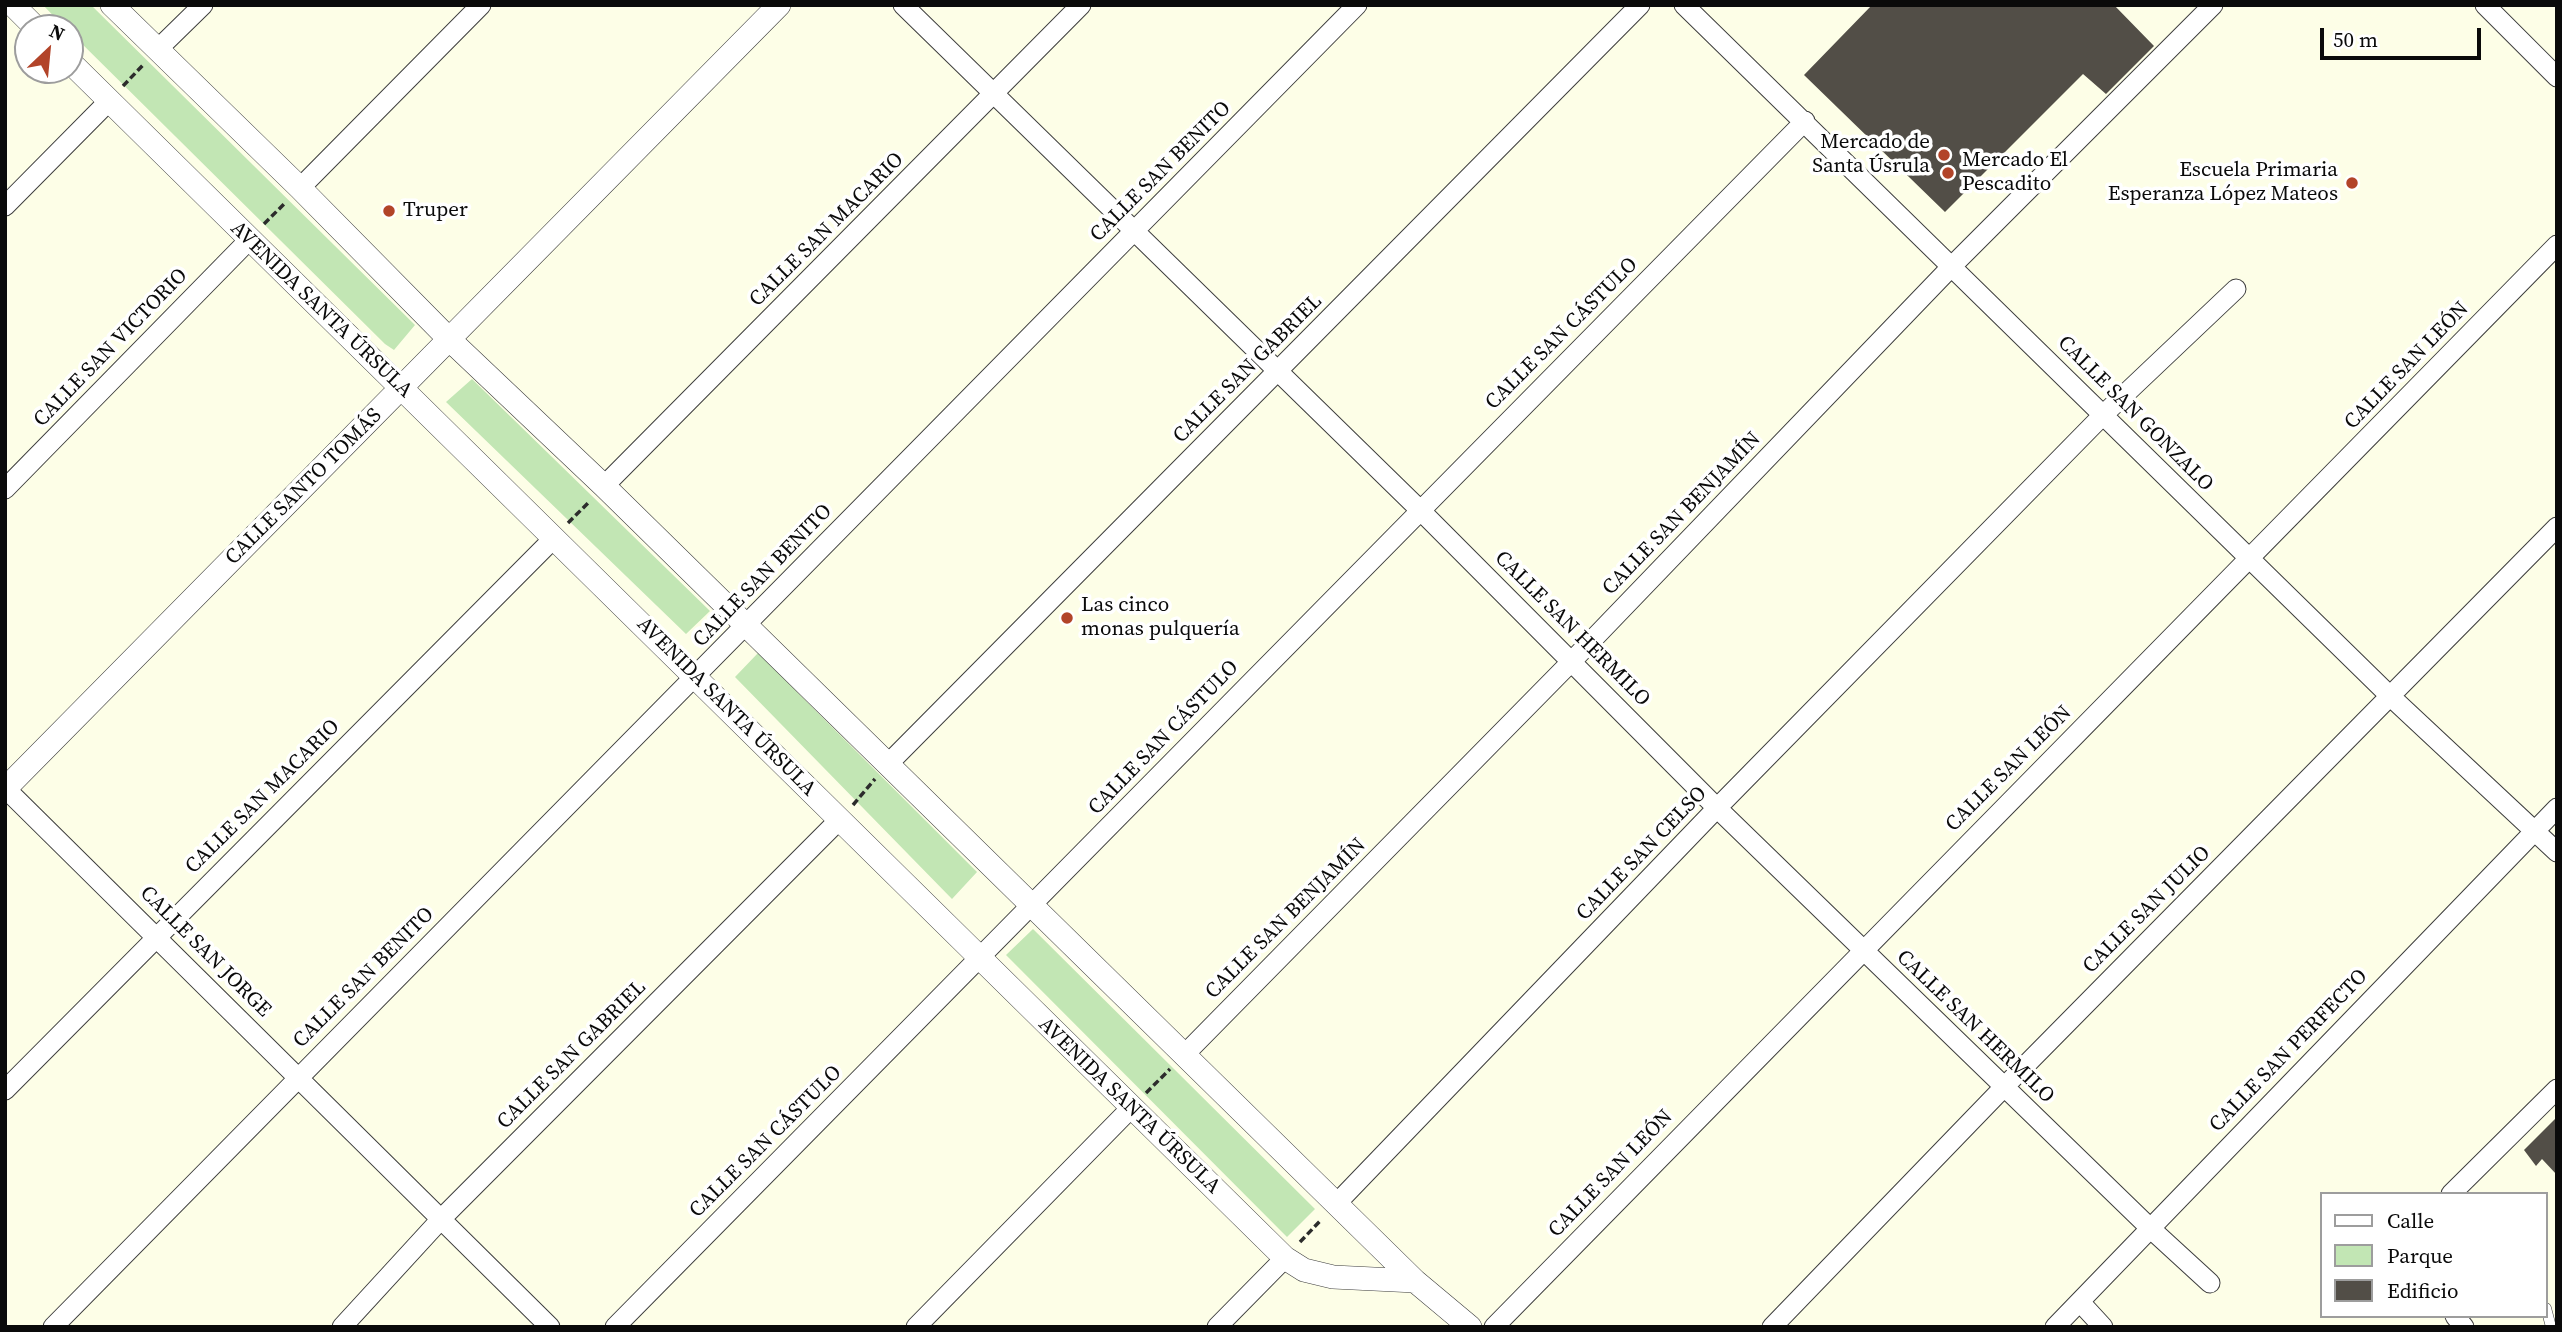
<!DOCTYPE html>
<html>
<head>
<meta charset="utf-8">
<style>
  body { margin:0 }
  #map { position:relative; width:2562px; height:1332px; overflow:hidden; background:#fdfee7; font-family:"Source Serif 4",serif }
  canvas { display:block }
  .frame { position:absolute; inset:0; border:7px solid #0a0a0a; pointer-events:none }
  .legend { position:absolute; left:2320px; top:1192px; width:228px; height:126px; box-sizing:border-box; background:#fff; border:2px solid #9d9d9d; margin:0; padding:9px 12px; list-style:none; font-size:21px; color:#0a0a0a }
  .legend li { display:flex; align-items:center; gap:14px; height:35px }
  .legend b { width:35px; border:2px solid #9d9d9d }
  .north { position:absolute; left:14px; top:14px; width:70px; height:70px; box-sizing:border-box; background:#fff; border:2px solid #9d9d9d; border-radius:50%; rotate:26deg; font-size:19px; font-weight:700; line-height:28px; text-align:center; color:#0a0a0a }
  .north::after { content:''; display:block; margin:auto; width:24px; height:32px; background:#b24429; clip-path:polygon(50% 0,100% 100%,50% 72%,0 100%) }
  .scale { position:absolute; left:2320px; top:28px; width:161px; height:32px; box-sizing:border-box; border:4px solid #0a0a0a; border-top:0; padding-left:9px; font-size:21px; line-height:24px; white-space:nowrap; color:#0a0a0a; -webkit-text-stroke:5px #fff; paint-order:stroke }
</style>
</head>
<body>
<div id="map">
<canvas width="2562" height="1332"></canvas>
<div class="frame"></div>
<ul class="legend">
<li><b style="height:9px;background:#fff"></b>Calle</li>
<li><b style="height:19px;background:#c2e6b4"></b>Parque</li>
<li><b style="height:19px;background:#524e47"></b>Edificio</li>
</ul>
<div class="north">N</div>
<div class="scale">50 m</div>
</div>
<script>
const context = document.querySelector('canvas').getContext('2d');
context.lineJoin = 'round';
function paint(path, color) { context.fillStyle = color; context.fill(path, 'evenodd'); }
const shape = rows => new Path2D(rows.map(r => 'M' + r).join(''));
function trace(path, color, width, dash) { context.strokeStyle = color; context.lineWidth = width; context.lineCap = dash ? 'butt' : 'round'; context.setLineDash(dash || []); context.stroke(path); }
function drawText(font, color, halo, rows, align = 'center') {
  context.font = font + ' "Source Serif 4",serif'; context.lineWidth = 7; context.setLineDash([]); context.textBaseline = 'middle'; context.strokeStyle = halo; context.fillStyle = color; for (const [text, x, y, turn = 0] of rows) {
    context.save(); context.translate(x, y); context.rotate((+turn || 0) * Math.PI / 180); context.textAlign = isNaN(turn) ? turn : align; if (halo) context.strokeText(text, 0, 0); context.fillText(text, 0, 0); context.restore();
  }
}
paint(shape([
  [43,5,91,5,415,325,394,350,385,344,70,32,70,28,65,28],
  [472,379,710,611,686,634,446,402],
  [758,653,977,872,952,899,735,677],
  [1033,929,1315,1209,1287,1237,1006,955]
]), '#c2e6b4');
paint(shape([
  [1872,5,2114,5,2154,46,2106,94,2083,74,1945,212,1804,75],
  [2557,1117,2557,1175,2542,1159,2536,1166,2524,1150]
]), '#524e47');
const service = shape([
  [2546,1308,2551,1327]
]);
const minor = shape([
  [903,5,1420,510,1717,808,2150,1228,2210,1283],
  [1684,5,2390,696,2557,852],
  [2485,5,2557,77],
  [158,49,203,5],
  [300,188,481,5],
  [5,206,109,101],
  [604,486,1081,5],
  [5,489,249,240],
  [888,764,1640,5],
  [5,788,550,1327],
  [1184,1055,1572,661,1952,266,2213,5],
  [5,1090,554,538],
  [2451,1194,2557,1089],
  [1337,1203,1717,808,2103,415,2236,289],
  [2080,1302,2103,1327],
  [2455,1316,2464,1327],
  [53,1327,1357,5],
  [342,1327,442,1218,839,820],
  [615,1327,1805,121],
  [916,1327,1131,1108],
  [1217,1327,1285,1258],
  [1494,1327,2557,245],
  [1772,1327,2004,1087,2557,527],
  [2055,1327,2557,808]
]);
const tertiary = shape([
  [13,5,36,28],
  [112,5,300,188,450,340,604,486,1415,1281,1470,1327],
  [70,62,1285,1258,1304,1270,1333,1277,1415,1281],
  [5,789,779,5]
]);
trace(service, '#3d3d3d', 11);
trace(minor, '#3d3d3d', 21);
trace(tertiary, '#3d3d3d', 24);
trace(shape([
  [123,86,144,64],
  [264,224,286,202],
  [568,523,590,501],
  [853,805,875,779],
  [1146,1093,1170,1069],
  [1300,1242,1321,1220]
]), '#2c2c2c', 3.5, [7, 3.5]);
trace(service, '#fff', 10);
trace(minor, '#fff', 19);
trace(tertiary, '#fff', 23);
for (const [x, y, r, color] of [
  [1944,155,7,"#b24429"],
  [1948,173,7,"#b24429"],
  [2352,183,7,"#b24429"],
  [389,211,7,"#b24429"],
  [1067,618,7,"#b24429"]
]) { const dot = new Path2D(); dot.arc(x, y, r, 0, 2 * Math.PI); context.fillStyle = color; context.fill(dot); trace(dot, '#fff', 2.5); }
drawText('21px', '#0a0a0a', '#fff', [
  ["Mercado de",1930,143,"right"],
  ["Santa Úsrula",1930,167,"right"],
  ["Mercado El",1962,161],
  ["Pescadito",1962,185],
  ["Escuela Primaria",2338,171,"right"],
  ["Esperanza López Mateos",2338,195,"right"],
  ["Truper",403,211],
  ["Las cinco",1081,606],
  ["monas pulquería",1081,630]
], 'left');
drawText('21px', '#0a0a0a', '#fff', [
  ["CALLE SAN BENITO",1161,172,-45],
  ["CALLE SAN MACARIO",827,230,-45],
  ["AVENIDA SANTA ÚRSULA",321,310,44],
  ["CALLE SAN CÁSTULO",1562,334,-45],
  ["CALLE SAN VICTORIO",111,348,-46],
  ["CALLE SAN LEÓN",2407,366,-46],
  ["CALLE SAN GABRIEL",1248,369,-45],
  ["CALLE SAN GONZALO",2135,414,45],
  ["CALLE SANTO TOMÁS",304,487,-45],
  ["CALLE SAN BENJAMÍN",1682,514,-46],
  ["CALLE SAN BENITO",763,576,-46],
  ["CALLE SAN HERMILO",1572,629,45],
  ["AVENIDA SANTA ÚRSULA",726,707,45],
  ["CALLE SAN CÁSTULO",1164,738,-46],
  ["CALLE SAN LEÓN",2009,769,-45],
  ["CALLE SAN MACARIO",263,797,-45],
  ["CALLE SAN CELSO",1642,854,-46],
  ["CALLE SAN JULIO",2147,910,-45],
  ["CALLE SAN BENJAMÍN",1286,919,-45],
  ["CALLE SAN JORGE",205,952,45],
  ["CALLE SAN BENITO",364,978,-45],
  ["CALLE SAN HERMILO",1975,1027,44],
  ["CALLE SAN PERFECTO",2289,1051,-46],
  ["CALLE SAN GABRIEL",572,1055,-45],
  ["AVENIDA SANTA ÚRSULA",1129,1106,44],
  ["CALLE SAN CÁSTULO",766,1142,-45],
  ["CALLE SAN LEÓN",1611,1174,-46]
]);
</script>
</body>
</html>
